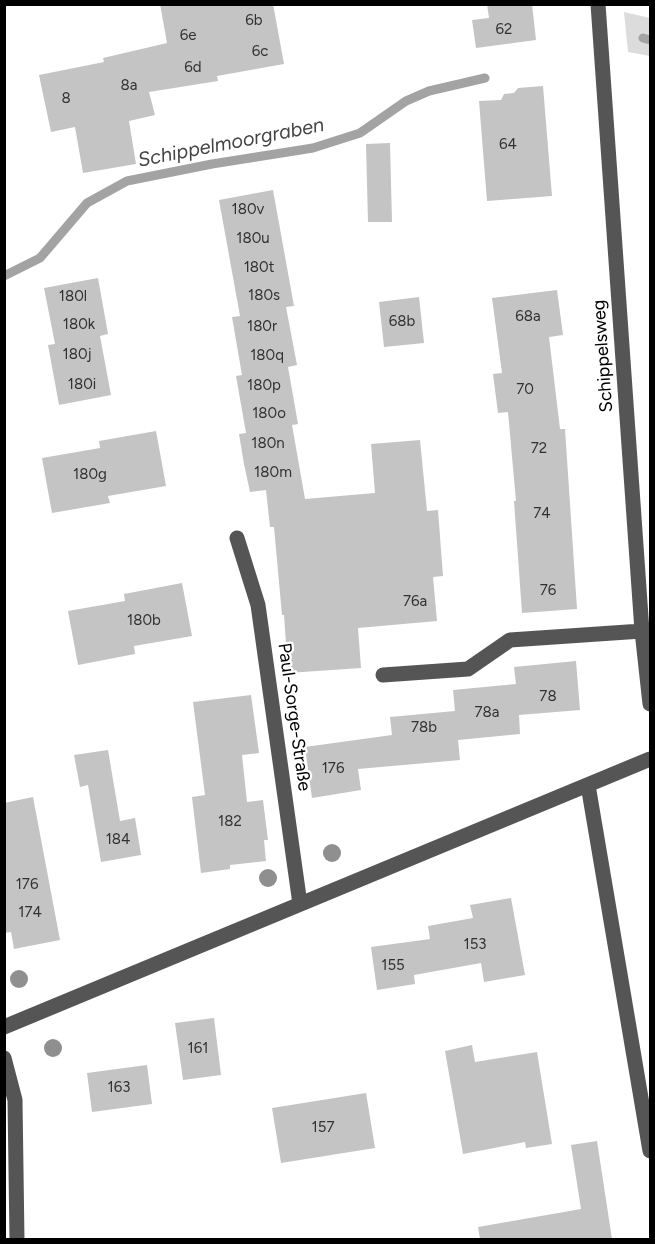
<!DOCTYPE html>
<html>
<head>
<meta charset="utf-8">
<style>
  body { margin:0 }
  #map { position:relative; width:655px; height:1244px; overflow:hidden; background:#fff; font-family:Figtree,sans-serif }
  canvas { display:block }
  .frame { position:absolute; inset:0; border:6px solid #000; pointer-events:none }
</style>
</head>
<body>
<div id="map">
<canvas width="655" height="1244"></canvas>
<div class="frame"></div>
</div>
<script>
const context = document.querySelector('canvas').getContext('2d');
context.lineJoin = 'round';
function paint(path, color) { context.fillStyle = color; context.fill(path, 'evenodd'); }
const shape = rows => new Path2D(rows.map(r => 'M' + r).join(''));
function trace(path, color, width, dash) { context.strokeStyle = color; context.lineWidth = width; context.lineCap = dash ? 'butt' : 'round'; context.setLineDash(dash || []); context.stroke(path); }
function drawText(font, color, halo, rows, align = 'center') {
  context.font = font + ' Figtree,sans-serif'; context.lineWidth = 4.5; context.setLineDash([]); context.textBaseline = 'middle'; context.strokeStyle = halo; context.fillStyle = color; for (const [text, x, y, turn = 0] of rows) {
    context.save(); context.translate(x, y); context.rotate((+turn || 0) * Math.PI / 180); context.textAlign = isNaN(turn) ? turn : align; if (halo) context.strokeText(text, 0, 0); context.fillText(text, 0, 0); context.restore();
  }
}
paint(shape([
  [624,12,650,18,650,56,628,52]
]), '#dcdcdc');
trace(shape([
  [643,38,650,40],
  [4,276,40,258,87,203,127,181,212,164,313,148,360,133,406,101,429,91,485,78]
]), '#a3a3a3', 9);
paint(shape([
  [160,4,273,4,284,64,217,76,218,81,149,92,155,115,129,121,136,164,83,173,75,127,51,132,39,75,104,62,103,58,167,43],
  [487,4,532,4,536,40,476,48,472,20,489,18],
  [543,86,552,196,487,201,479,101,501,100,504,94,514,93,518,88],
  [390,143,392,222,368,222,366,144],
  [273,190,294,306,286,307,297,365,288,367,298,424,292,425,305,499,375,493,371,444,420,440,427,511,438,510,443,576,433,577,437,621,358,628,361,668,288,673,284,615,282,615,274,527,270,527,266,490,250,492,244,464,239,434,246,433,236,376,242,375,232,317,240,316,219,200],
  [98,278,108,334,100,336,111,395,59,405,48,345,55,344,44,288],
  [557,290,563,335,549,337,560,429,565,429,577,609,522,613,514,501,516,501,508,412,498,413,493,374,502,373,492,298],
  [419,297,424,343,384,347,379,302],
  [156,431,166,486,108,496,110,503,52,513,42,458,100,448,99,441],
  [182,583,192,636,134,646,135,654,78,665,68,611,125,601,124,594],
  [576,661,580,710,519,715,520,734,458,740,460,760,358,769,361,790,312,798,305,747,392,735,390,717,455,711,453,690,516,684,514,667],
  [251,695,259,753,242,755,247,802,263,800,268,840,264,840,266,861,230,865,230,869,201,873,192,797,205,795,193,702],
  [108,750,120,821,135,818,141,855,101,862,88,785,80,787,74,755],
  [33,797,60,940,14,949,11,932,4,933,4,803],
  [511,898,525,975,484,982,481,963,414,975,415,984,377,990,371,947,430,939,428,926,473,918,470,905],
  [214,1018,221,1075,183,1080,175,1023],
  [472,1045,475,1062,537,1052,552,1144,526,1148,525,1142,463,1154,445,1051],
  [147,1065,152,1104,92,1112,87,1073],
  [366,1093,375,1148,281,1163,272,1108],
  [597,1141,612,1239,480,1239,478,1227,581,1209,571,1145]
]), '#c4c4c4');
trace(shape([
  [598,4,642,631,650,704],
  [237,538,258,605,300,904],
  [383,675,468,669,510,640,642,631],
  [588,785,650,1151],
  [4,1027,650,759],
  [4,1058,15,1100,17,1240]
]), '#555', 15);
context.fillStyle = '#8f8f8f';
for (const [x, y] of [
  [332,853],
  [268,878],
  [19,979],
  [53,1048]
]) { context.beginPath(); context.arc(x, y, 9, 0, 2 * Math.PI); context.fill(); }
drawText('15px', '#313131', null, [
  ["6b",254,21],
  ["62",504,30],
  ["6e",188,36],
  ["6c",260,52],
  ["6d",193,68],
  ["8a",129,86],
  ["8",66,99],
  ["64",508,145],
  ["180v",248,210],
  ["180u",253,239],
  ["180t",259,268],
  ["180s",264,296],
  ["180l",73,297],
  ["68a",528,317],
  ["68b",402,322],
  ["180k",79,325],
  ["180r",262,327],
  ["180j",77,355],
  ["180q",267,356],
  ["180i",82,385],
  ["180p",264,386],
  ["70",525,390],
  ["180o",269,414],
  ["180n",268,444],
  ["72",539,449],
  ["180m",273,473],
  ["180g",90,475],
  ["74",542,514],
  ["76",548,591],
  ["76a",415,602],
  ["180b",144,621],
  ["78",548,697],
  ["78a",487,713],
  ["78b",424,728],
  ["176",333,769],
  ["182",230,822],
  ["184",118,840],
  ["176",27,885],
  ["174",30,913],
  ["153",475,945],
  ["155",393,966],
  ["161",198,1049],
  ["163",119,1088],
  ["157",323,1128]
]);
drawText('18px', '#000', '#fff', [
  ["Schippelsweg",603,356,-94],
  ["Paul-Sorge-Straße",294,717,82]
]);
drawText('italic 20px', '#444', '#fff', [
  ["Schippelmoorgraben",231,143,-11]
]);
</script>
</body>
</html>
